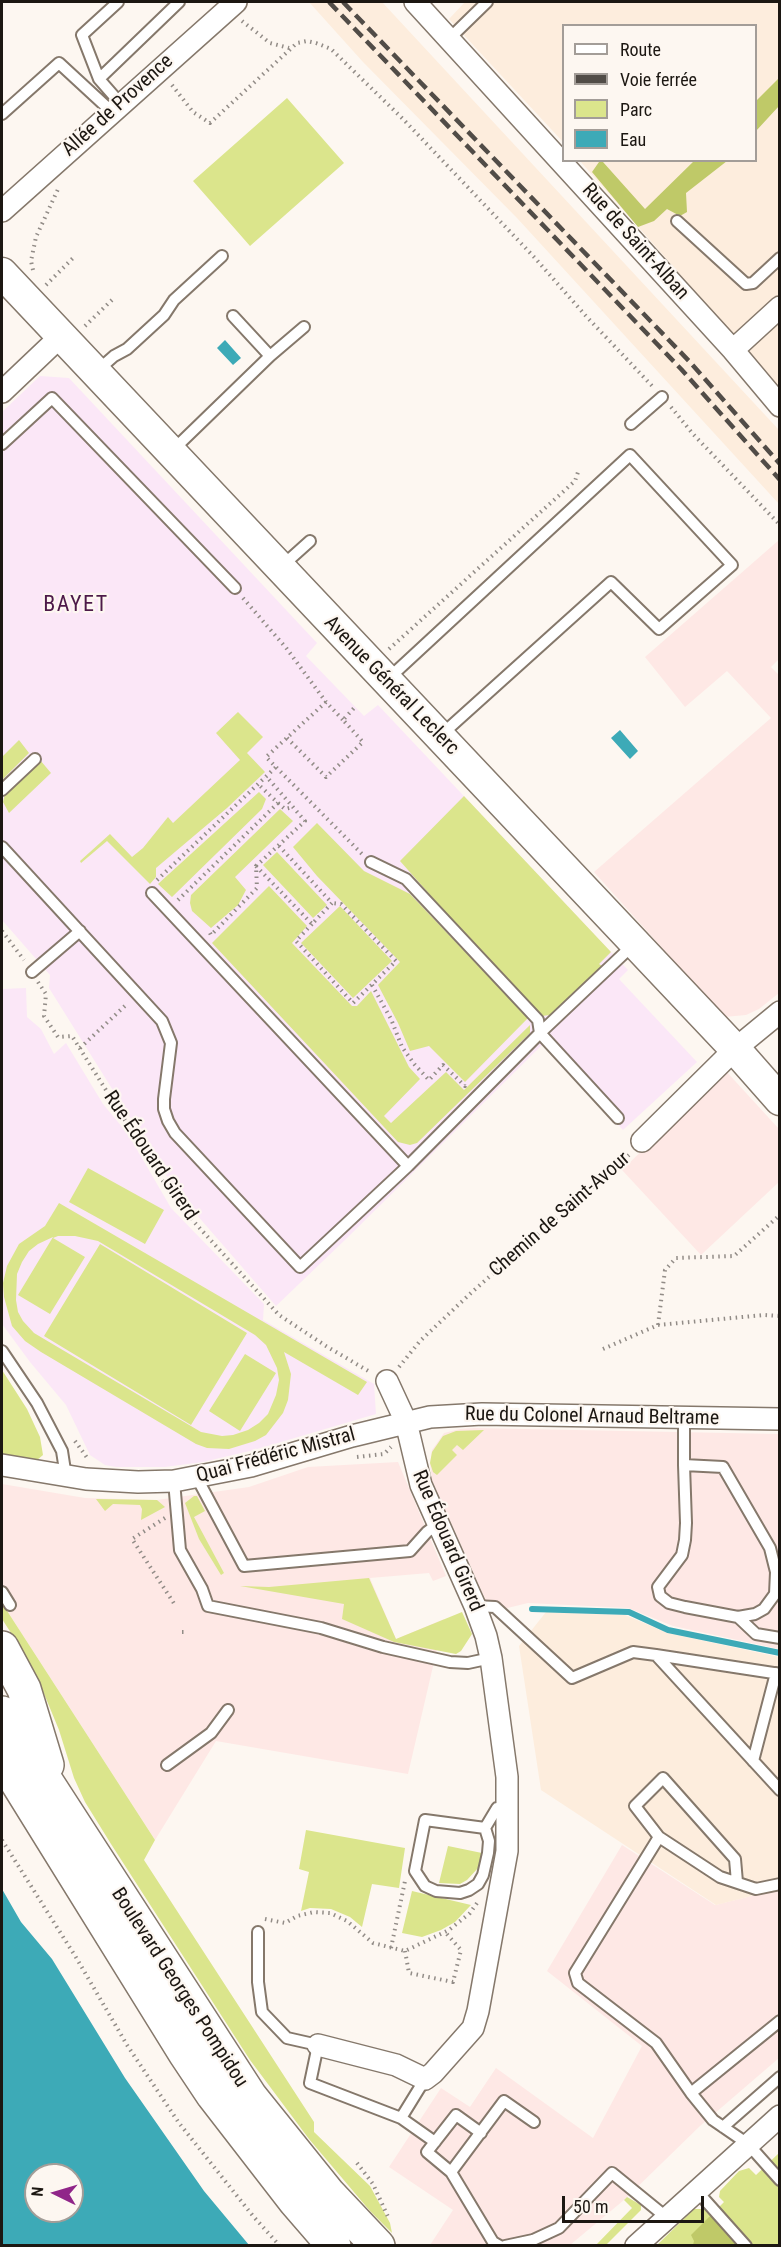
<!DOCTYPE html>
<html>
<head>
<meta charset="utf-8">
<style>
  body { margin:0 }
  #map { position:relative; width:781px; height:2247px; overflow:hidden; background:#fdf7f1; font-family:"Roboto Condensed",sans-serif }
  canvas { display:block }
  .frame { position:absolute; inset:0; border:3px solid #1c1712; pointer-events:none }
  .legend { position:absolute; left:562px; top:24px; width:195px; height:138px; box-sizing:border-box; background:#fdf7f1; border:2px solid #a39d98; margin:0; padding:8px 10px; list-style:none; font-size:18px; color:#1c1712 }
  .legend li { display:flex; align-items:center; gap:12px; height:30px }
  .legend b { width:30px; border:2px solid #a39d98 }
  .north { position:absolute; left:24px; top:2163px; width:60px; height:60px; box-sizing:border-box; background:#fdf7f1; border:2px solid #a39d98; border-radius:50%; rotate:275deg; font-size:16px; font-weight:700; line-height:24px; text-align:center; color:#1c1712 }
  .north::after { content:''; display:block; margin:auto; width:21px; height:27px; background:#902589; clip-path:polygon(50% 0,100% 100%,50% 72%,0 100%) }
  .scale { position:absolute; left:562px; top:2196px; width:142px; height:27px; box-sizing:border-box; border:3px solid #1c1712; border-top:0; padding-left:8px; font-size:18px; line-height:21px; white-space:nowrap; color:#1c1712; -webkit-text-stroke:4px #fdf7f1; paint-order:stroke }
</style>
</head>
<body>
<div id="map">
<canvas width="781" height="2247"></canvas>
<div class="frame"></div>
<ul class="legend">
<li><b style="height:8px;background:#fff"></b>Route</li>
<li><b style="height:8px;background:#514c47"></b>Voie ferrée</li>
<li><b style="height:16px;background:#dbe58c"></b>Parc</li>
<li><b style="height:16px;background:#3daab7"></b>Eau</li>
</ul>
<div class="north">N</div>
<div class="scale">50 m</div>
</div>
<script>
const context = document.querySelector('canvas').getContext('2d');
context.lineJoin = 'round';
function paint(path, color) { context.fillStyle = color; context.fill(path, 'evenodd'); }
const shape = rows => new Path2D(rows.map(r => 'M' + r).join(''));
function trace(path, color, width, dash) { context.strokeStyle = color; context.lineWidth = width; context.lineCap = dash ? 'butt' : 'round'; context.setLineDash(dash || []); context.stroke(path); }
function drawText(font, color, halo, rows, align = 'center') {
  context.font = font + ' "Roboto Condensed",sans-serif'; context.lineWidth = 4.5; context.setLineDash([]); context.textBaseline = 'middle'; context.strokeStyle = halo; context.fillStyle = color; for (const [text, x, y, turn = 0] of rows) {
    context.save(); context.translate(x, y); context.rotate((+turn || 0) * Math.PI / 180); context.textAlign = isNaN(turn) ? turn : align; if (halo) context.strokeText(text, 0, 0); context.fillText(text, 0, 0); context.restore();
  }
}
paint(shape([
  [779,540,779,659,771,667,780,676,779,993,759,1009,746,1015,724,1017,594,872,771,718,727,671,685,707,645,657],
  [725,1070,779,1129,779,1182,701,1255,622,1170],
  [474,1428,779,1434,779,1649,673,1626,628,1608,528,1603,491,1612,432,1480,430,1464,432,1450,444,1433,460,1429],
  [398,1462,446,1576,433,1581,429,1573,370,1578,396,1639,444,1619,408,1774,216,1741,155,1840,2,1603,2,1484,85,1498,157,1500,249,1487,308,1467],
  [622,1845,715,1905,779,1889,779,2058,700,2126,624,2200,570,2245,430,2245,453,2210,389,2167,441,2088,470,2107,496,2068,593,2138,642,2046,547,1971]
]), '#fee8e5');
paint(shape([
  [309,2,382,2,779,430,779,504,517,218,363,62],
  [465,2,779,2,779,393,708,306,580,161,756,160,756,26,564,26,563,142,449,19],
  [546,1612,625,1615,668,1633,779,1657,779,1889,716,1905,541,1790,519,1646]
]), '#fdeddd');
paint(shape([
  [40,376,69,378,317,643,306,656,364,716,378,705,628,970,619,979,697,1062,623,1130,543,1044,346,1239,276,1306,176,1191,49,988,50,975,2,920,2,412],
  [26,988,27,1017,41,1029,54,1054,66,1043,103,1104,128,1134,171,1208,264,1304,263,1320,374,1384,376,1414,254,1450,203,1462,165,1467,116,1467,105,1465,90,1455,66,1405,30,1362,2,1324,2,989]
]), '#fbe7f7');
paint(shape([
  [287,98,344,163,250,246,193,181],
  [238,712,263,737,247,753,265,772,227,808,156,868,156,877,150,884,107,841,81,863,80,861,110,834,132,857,143,848,168,817,173,823,240,760,216,733],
  [19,740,29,753,2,780,2,757],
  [40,760,51,773,9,813,3,802,5,794],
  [259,792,266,799,262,809,172,897,158,884],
  [464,796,611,952,599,964,602,966,550,1015,542,1016,517,993,400,861],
  [280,809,293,821,235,877,246,890,238,905,211,928,192,911,190,903,191,895],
  [317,823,364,871,410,894,528,1018,465,1082,429,1046,410,1051,398,1023,378,985,400,962,317,876,293,847],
  [277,852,327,905,313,918,263,865],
  [269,886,307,926,292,943,352,1006,357,1006,371,991,409,1067,420,1079,384,1116,391,1123,446,1072,464,1090,530,1025,530,1033,417,1143,410,1145,398,1142,212,943],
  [340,906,392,961,353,998,301,943],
  [88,1168,164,1210,145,1244,69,1202],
  [59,1203,367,1382,358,1395,284,1352,291,1374,288,1400,283,1413,266,1435,255,1441,229,1449,207,1448,196,1444,41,1352,25,1341,12,1326,4,1297,3,1283,7,1266,19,1244,45,1226],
  [58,1236,75,1236,98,1241,255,1335,266,1345,277,1368,279,1380,276,1395,268,1414,259,1423,248,1430,233,1435,222,1436,201,1432,34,1333,23,1321,18,1312,16,1300,17,1274,22,1262,29,1251,38,1244,53,1237,18,1295,50,1314,85,1257,53,1238],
  [100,1244,247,1333,191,1425,44,1336],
  [245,1354,276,1373,240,1431,209,1411],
  [2,1370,27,1409,40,1437,43,1455,36,1461,2,1454],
  [484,1430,463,1450,457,1445,452,1450,457,1455,437,1475,433,1472,430,1463,432,1452,443,1436,456,1431],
  [194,1496,197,1496,205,1511,194,1517,224,1573,221,1575,199,1539,185,1503],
  [96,1499,157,1500,165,1507,141,1520,142,1509,140,1505,113,1504,105,1511],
  [369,1578,396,1639,462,1612,472,1634,461,1651,456,1654,394,1642,342,1619,344,1604,240,1586,269,1587],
  [2,1603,155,1840,144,1860,314,2122,314,2132,370,2186,390,2223,392,2233,370,2211,309,2139,250,2060,111,1844,85,1802,74,1778,59,1730,40,1684,22,1650,2,1619],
  [306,1830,405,1848,399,1888,372,1884,362,1927,350,1917,331,1909,310,1908,301,1911,309,1872,299,1869],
  [448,1846,482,1853,479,1867,467,1880,460,1884,439,1883],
  [412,1891,471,1905,455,1922,441,1930,422,1937,402,1933],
  [779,2153,779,2245,656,2246,694,2209,705,2209,712,2214,724,2202,719,2197,720,2191,739,2171,749,2168,756,2175],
  [627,2197,641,2205,641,2210,606,2245,596,2245,632,2208,624,2200]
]), '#dbe58c');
paint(shape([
  [779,78,779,106,756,131,756,101],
  [695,160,727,161,686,193,687,212,680,216,667,209,654,221,638,227,592,172,599,162,603,162,645,209],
  [711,2215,737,2245,693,2245,694,2241,691,2235]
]), '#bfc968');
paint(shape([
  [225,340,241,358,233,365,217,348],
  [620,730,638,751,630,759,611,738],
  [2,1889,21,1922,52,1959,125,2078,204,2191,249,2245,2,2245],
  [36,2175,72,2175,72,2211,36,2211]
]), '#3daab7');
trace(shape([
  [532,1609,629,1612,668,1630,780,1653]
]), '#3daab7', 6);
const service = shape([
  [118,2,82,35,99,79,120,103],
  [449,39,487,2],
  [99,79,179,2],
  [2,114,59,63,111,111],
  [677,221,746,284,753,283,780,258],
  [270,356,304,327],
  [97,371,114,356,127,349,164,315,174,300,222,256],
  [631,424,662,397],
  [2,444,52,398,235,588],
  [173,450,270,356,233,316],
  [281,567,310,541],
  [388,679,630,455,732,565,659,629,611,582,440,736],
  [2,790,35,759],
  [2,847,162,1021,171,1043,164,1099,164,1109,168,1121,175,1133,300,1267,408,1166,540,1033,538,1020,406,879,371,862],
  [152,893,408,1166],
  [32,972,80,931],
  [618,1118,540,1033,634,944],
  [2,1351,37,1403,62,1451,66,1477],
  [684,1418,684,1465,686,1523,685,1540,682,1555,658,1587,660,1596,669,1603,685,1607,738,1617,755,1614,764,1609,775,1594,776,1572,770,1548,723,1467,684,1465],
  [197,1478,244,1566,410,1551,427,1532,438,1524],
  [174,1481,180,1550,202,1589,208,1606,321,1628,383,1647,450,1662,468,1663,491,1658],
  [2,1592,10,1605],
  [475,1606,495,1607,572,1678,633,1652,656,1655],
  [738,1617,756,1634,780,1638],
  [780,1674,656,1655,780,1790],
  [753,1761,776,1673],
  [167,1765,211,1733,228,1710],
  [485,1828,425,1820,415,1871,425,1886,436,1891,460,1893,469,1890,478,1884,483,1875,488,1853,489,1841,485,1828,497,1808,507,1808],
  [659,1837,575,1973,578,1983,656,2043,691,2093,713,2120,748,2144,780,2180],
  [737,1882,735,1859,663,1778,635,1806,659,1837,720,1877,756,1889,780,1884],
  [258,1932,258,1982,262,2012,287,2038,318,2045,310,2083,401,2118,435,2142],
  [691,2093,780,2021],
  [401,2118,425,2079],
  [723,2127,780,2077],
  [451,2172,427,2152,456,2115,481,2133],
  [696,2190,746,2246],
  [500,2246,493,2242,451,2172,504,2101,534,2122],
  [505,2246,533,2240,559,2228,612,2173,666,2217]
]);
const minor = shape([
  [415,2,733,350,780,406],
  [2,211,236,2],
  [733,350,780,307],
  [2,392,62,335],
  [642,1141,735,1049,780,1012],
  [2,1465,86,1479,138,1482,174,1481,251,1466,352,1436,430,1417,482,1414,780,1419],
  [318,2045,396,2065,425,2079,433,2073,473,2028,478,2011,507,1851,507,1777,491,1658,486,1636,475,1606,421,1485,406,1422,387,1381],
  [636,2246,780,2116]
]);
const secondary = shape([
  [2,273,735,1049,780,1100]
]);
const primary = shape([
  [2,1648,24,1689,47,1765],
  [2,1713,250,2096,328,2193,378,2246],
  [2,1758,185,2053,213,2095,295,2201,334,2246]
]);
trace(service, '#85786b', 14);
trace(minor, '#85786b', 24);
trace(secondary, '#85786b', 33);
trace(primary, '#85786b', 36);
trace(shape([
  [242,21,270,43,289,48],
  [172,85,193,112,210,123,297,43,307,41,316,43,331,49,403,119,535,258,585,315,654,388],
  [33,270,31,261,36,237,59,187],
  [46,285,74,257],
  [85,326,114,298],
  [671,407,693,434,780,525],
  [243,598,287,649,326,702,343,720],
  [389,649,575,481,578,472],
  [326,702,266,757,362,854],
  [287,738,326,777,363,742,343,720,355,707],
  [278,803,285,809,293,807],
  [256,866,312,924,332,903,279,846],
  [157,880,276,767],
  [178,900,278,803,258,784],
  [312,924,296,941,353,1003,396,961,341,904,332,903],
  [2,931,24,960],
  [210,933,211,935,257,888,256,866,305,821,266,776],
  [38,982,46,994,44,1016,58,1037,72,1036,170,1192,185,1212,279,1315,326,1346,370,1372],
  [372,985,391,1019,402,1047,415,1065,429,1080,443,1065,465,1086,468,1083],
  [80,1048,128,1003],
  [658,1325,665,1270,676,1258,734,1256,780,1215],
  [603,1349,658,1325,764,1315,780,1316],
  [399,1367,420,1341,472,1292,629,1155],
  [75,1441,88,1459],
  [357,1457,384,1454,391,1447],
  [165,1518,132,1539,175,1605],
  [182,1632,186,1632],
  [2,1840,77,1959,127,2045,179,2123,253,2216,280,2246],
  [265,1919,285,1923,297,1916,314,1912,330,1913,347,1921,373,1943,405,1951,449,1930,470,1913,477,1903],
  [391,1948,405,1881],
  [405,1951,409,1973,453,1982,461,1950,445,1932],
  [357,2163,373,2184,389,2219]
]), '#928c87', 4, [1.5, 4.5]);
trace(service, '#fff', 10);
trace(minor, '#fff', 21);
trace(secondary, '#fff', 30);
trace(primary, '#fff', 33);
trace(shape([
  [329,2,681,369,780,480],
  [343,2,689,361,780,464]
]), '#514c47', 4.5, [12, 6]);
drawText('20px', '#1c1712', '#fdf7f1', [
  ["Allée de Provence",118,106,-42],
  ["Rue de Saint-Alban",635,242,48],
  ["Avenue Général Leclerc",391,686,46],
  ["Rue Édouard Girerd",150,1156,56],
  ["Chemin de Saint-Avour",560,1215,-41],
  ["Rue du Colonel Arnaud Beltrame",592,1417,1],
  ["Quai Frédéric Mistral",276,1456,-15],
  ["Rue Édouard Girerd",447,1541,67],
  ["Boulevard Georges Pompidou",179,1988,57]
]);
context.letterSpacing = '1.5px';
drawText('22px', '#4d1a49', '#fdf7f1', [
  ["BAYET",76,605]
]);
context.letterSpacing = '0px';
</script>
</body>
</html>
